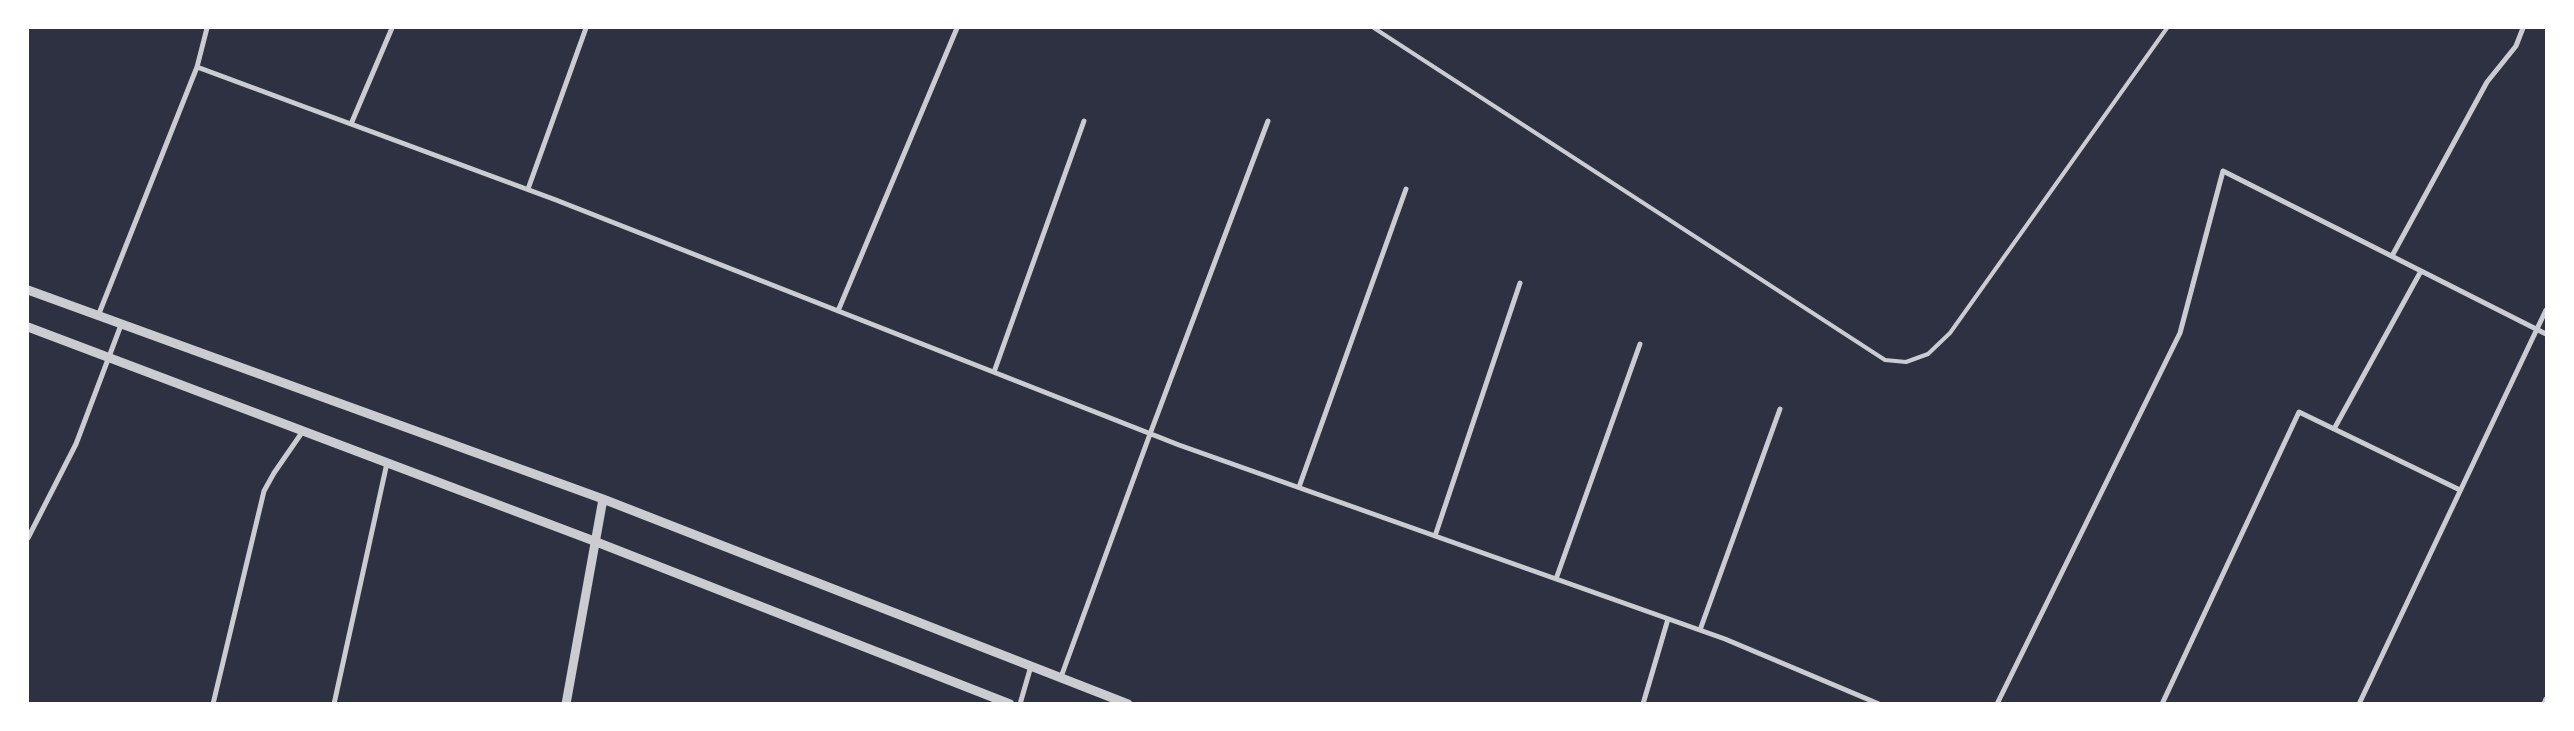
<!DOCTYPE html>
<html>
<head>
<meta charset="utf-8">
<style>
  body { margin:0 }
  #map { position:relative; width:2574px; height:731px; overflow:hidden; background:#2d3142; font-family:"Fira Sans",sans-serif }
  canvas { display:block }
  .frame { position:absolute; inset:0; border:29px solid #fff; pointer-events:none }
</style>
</head>
<body>
<div id="map">
<canvas width="2574" height="731"></canvas>
<div class="frame"></div>
</div>
<script>
const context = document.querySelector('canvas').getContext('2d');
context.lineJoin = 'round';
const shape = rows => new Path2D(rows.map(r => 'M' + r).join(''));
function trace(path, color, width, dash) { context.strokeStyle = color; context.lineWidth = width; context.lineCap = dash ? 'butt' : 'round'; context.setLineDash(dash || []); context.stroke(path); }
trace(shape([
  [1374,28,1885,360,1906,362,1928,354,1950,333,2167,28]
]), '#caccd0', 4);
trace(shape([
  [207,28,197,67,556,200,1179,445,1725,639,1879,704],
  [351,124,392,28],
  [528,189,586,28],
  [2392,256,2487,82,2516,46,2523,28],
  [838,311,957,28],
  [98,316,197,67],
  [994,372,1084,121],
  [2334,429,2421,271],
  [1299,487,1406,189],
  [1435,536,1520,283],
  [28,538,76,444,121,325],
  [1556,579,1640,344],
  [1700,630,1780,409],
  [1061,677,1150,434,1268,121],
  [213,704,264,491,274,473,303,431],
  [334,704,387,463],
  [1020,704,1031,666],
  [1643,704,1668,619],
  [1997,704,2180,333,2223,171,2546,334],
  [2162,704,2299,412,2460,490],
  [2359,704,2546,310],
  [2544,704,2546,699]
]), '#caccd0', 5);
trace(shape([
  [28,290,603,499,1128,704],
  [28,327,594,541,1010,704],
  [566,704,603,499]
]), '#caccd0', 9);
</script>
</body>
</html>
